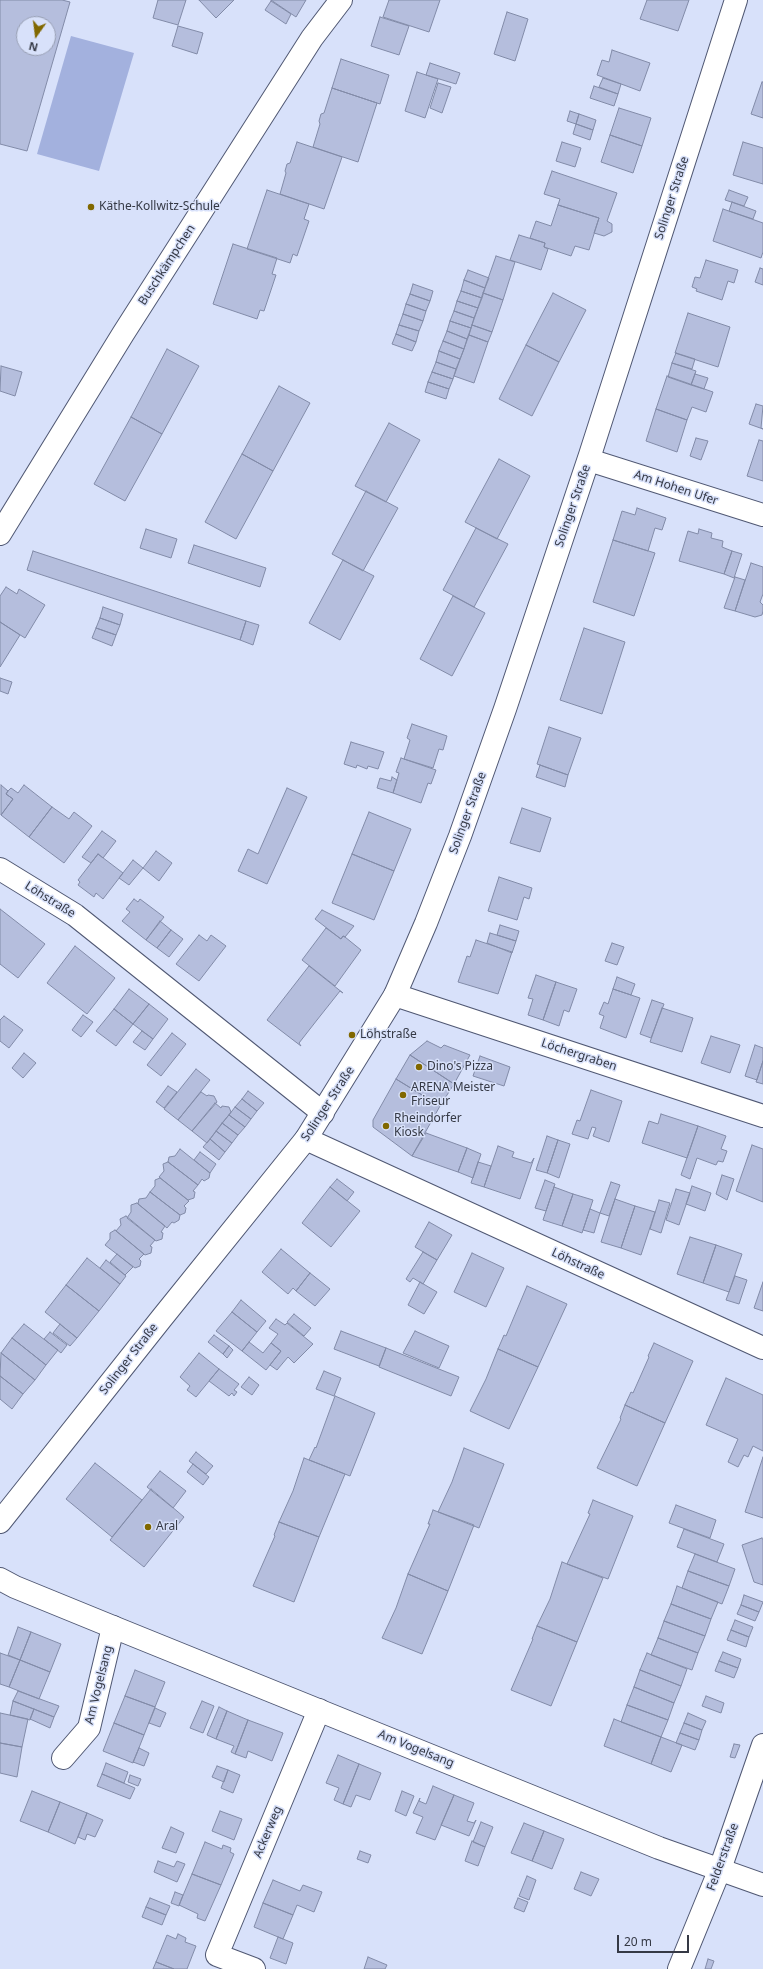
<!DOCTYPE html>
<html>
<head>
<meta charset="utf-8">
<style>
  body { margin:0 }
  #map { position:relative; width:763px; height:1969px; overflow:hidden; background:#d8e1fa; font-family:"Noto Sans",sans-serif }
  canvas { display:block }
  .north { position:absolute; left:16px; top:16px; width:40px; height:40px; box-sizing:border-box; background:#d8e1fa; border:1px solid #979eb2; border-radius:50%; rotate:194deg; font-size:11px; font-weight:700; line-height:16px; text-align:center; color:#353945 }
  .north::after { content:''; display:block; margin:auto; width:14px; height:18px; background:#816800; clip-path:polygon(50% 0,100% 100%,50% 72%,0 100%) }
  .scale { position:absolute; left:617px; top:1935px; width:72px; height:18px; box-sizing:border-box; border:2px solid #353945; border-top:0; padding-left:5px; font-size:12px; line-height:14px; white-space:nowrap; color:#353945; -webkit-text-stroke:3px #d8e1fa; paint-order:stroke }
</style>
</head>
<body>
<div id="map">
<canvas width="763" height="1969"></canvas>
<div class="north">N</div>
<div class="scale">20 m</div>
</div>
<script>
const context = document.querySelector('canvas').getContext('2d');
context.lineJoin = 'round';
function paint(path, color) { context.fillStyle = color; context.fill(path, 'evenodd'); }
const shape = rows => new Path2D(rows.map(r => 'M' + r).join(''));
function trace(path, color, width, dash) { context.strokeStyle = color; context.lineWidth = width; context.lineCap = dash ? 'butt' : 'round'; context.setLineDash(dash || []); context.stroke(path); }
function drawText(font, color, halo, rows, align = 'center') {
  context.font = font + ' "Noto Sans",sans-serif'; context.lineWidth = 3; context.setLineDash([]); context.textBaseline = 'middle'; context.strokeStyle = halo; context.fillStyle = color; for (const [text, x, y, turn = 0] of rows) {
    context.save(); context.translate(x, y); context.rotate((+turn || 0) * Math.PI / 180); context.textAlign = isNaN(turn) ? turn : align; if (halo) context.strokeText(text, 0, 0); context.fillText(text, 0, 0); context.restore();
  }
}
paint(shape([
  [71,36,134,53,99,171,37,154]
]), '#a3b1de');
const building = shape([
  [0,0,62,0,70,2,27,151,0,144,0,0],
  [24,24,48,24,48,48,24,48,24,24],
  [158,0,186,0,178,25,153,18,158,0],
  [199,0,234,0,216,18,199,0],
  [271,0,306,0,296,17,271,0],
  [389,0,440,0,429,32,383,17,389,0],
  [647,0,689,0,678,31,640,19,647,0],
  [271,1,291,14,286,24,265,10,271,1],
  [507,12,528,19,515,61,494,54,507,12],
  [380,17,409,26,399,55,371,46,380,17],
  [178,26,203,33,197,54,172,46,178,26],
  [612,50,650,63,640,91,597,75,602,60,609,62,612,50],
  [341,59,389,75,380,104,332,88,341,59],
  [430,63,460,73,456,84,426,75,430,63],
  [417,72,438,79,425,118,405,111,417,72],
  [603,78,621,84,618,94,599,87,603,78],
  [762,82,763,82,763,118,751,114,762,82],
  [438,83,451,87,442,113,430,108,438,83],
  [594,86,618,94,614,106,590,98,594,86],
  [332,88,377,103,358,162,313,147,320,124,319,121,321,114,324,113,332,88],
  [619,108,651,118,642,146,610,135,619,108],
  [570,111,579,114,576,124,567,121,570,111],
  [579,114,596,120,593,130,576,124,579,114],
  [576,124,593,130,590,140,573,134,576,124],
  [610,135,642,146,633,173,601,162,610,135],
  [297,142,342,157,324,209,280,194,286,173,285,171,287,164,290,163,297,142],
  [562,142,581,148,575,167,556,161,562,142],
  [743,142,763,148,763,184,733,175,743,142],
  [552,171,617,193,607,221,612,224,612,232,604,236,594,233,599,218,558,205,560,199,544,194,552,171],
  [267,190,309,204,304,219,309,221,297,256,293,254,290,263,247,249,267,190],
  [729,190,748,197,744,206,725,200,729,190],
  [732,202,756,211,753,219,729,211,732,202],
  [558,205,599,218,589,250,575,246,571,256,544,247,545,243,530,238,536,221,551,226,558,205],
  [723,209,763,223,763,252,761,258,713,241,723,209],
  [519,235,545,243,544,247,548,249,541,270,510,260,519,235],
  [233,244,277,258,272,274,276,275,264,311,260,310,257,319,213,304,233,244],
  [496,256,515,262,503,300,483,293,496,256],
  [706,260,738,270,734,283,728,281,722,300,696,291,697,289,692,287,695,277,700,278,706,260],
  [760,268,763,269,763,285,755,282,760,268],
  [468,270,489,278,485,288,464,280,468,270],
  [464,280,485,288,482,298,461,291,464,280],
  [413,284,433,291,430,301,410,294,413,284],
  [461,291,482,298,478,308,457,301,461,291],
  [483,293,503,300,492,332,472,325,483,293],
  [553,293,586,310,559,362,526,345,553,293],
  [410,294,430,301,426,311,406,304,410,294],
  [457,301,478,308,474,318,454,311,457,301],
  [406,304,426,311,423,321,403,314,406,304],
  [454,311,474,318,471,328,450,321,454,311],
  [688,313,730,327,718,367,675,353,688,313],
  [403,314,423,321,419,331,399,325,403,314],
  [450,321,471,328,467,339,447,331,450,321],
  [399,325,419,331,416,342,396,334,399,325],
  [472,325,492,332,488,342,469,335,472,325],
  [447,331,467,339,464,349,443,341,447,331],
  [396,334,416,342,412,351,392,344,396,334],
  [469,335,488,342,474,383,454,376,469,335],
  [443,341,464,349,460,359,439,351,443,341],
  [526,345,559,362,532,416,499,399,526,345],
  [167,349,199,366,162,434,131,417,167,349],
  [439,351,460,359,456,369,436,362,439,351],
  [676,353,695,359,692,369,672,363,676,353],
  [436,362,456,369,453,379,432,372,436,362],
  [672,363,696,371,691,385,668,377,672,363],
  [1,366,22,372,15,396,0,391,1,366],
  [432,372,453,379,449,389,428,382,432,372],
  [695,374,708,378,704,389,691,385,695,374],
  [667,376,713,392,706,412,692,407,687,420,656,409,667,376],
  [428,382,449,389,446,399,425,392,428,382],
  [279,386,310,403,273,471,242,454,279,386],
  [756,404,763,406,761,428,763,429,749,424,756,404],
  [656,409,687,420,677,452,646,441,656,409],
  [131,417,162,434,125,501,94,484,131,417],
  [389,423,420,440,386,502,355,486,389,423],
  [696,438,708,441,701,460,690,456,696,438],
  [759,440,763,441,763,481,747,476,759,440],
  [242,454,273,471,236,539,205,522,242,454],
  [499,459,530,476,497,539,465,522,499,459],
  [366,491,398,508,363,571,332,554,366,491],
  [637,508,666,518,662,530,655,528,648,551,613,540,622,511,635,515,637,508],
  [476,528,508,544,474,607,443,590,476,528],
  [146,529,177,539,171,558,140,548,146,529],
  [699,529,712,533,711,538,723,541,722,547,732,551,724,574,679,561,688,531,698,534,699,529],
  [613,540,655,553,634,616,593,602,613,540],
  [194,545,266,568,260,587,188,563,194,545],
  [33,551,246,621,240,640,27,570,33,551],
  [732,551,742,554,734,578,724,574,732,551],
  [343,560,374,576,340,640,309,623,343,560],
  [751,563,763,567,763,594,760,602,763,605,763,611,762,615,755,617,735,611,751,563],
  [735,577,745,580,735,611,724,608,735,577],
  [6,587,17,594,19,589,45,605,25,638,0,622,0,596,6,587],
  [453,596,485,613,452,676,420,659,453,596],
  [103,607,123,614,120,625,100,618,103,607],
  [100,618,120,625,116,635,96,628,100,618],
  [246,621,259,625,253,645,240,640,246,621],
  [0,622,20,635,0,667,0,622],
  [96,628,116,635,112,646,92,638,96,628],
  [584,628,625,642,602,714,560,700,584,628],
  [0,678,12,682,8,694,0,691,0,678],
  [412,724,447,736,443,750,439,749,433,768,404,759,410,740,407,738,412,724],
  [549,727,581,738,568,775,537,764,549,727],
  [351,742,384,752,378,769,368,766,367,769,357,765,356,768,344,764,351,742],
  [401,758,436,770,431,784,428,783,421,803,393,793,399,773,396,772,401,758],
  [540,765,568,775,565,787,536,777,540,765],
  [392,777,397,780,393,793,377,788,380,778,391,781,392,777],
  [1,785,8,791,6,794,13,799,1,815,1,785],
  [24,785,52,807,29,837,1,815,13,799,6,794,8,791,11,788,18,793,24,785],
  [287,788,307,797,267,884,238,871,248,849,258,854,287,788],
  [52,807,69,819,74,812,92,826,64,863,29,837,52,807],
  [522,808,551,818,540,852,510,843,522,808],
  [369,812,411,829,394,871,352,854,369,812],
  [102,831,116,841,103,858,98,854,91,863,82,857,102,831],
  [156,851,172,863,159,881,143,868,156,851],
  [98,854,123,873,103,899,96,893,94,897,78,885,80,882,78,880,98,854],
  [352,854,394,871,374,920,332,903,352,854],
  [133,860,143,868,129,885,119,878,133,860],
  [499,877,532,888,529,899,524,897,517,920,488,911,499,877],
  [134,899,138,902,140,899,164,917,146,940,122,921,130,912,126,909,134,899],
  [0,909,45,944,18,978,0,964,0,909],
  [322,910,354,926,345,937,343,936,341,939,315,919,322,910],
  [160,921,171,930,157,948,146,940,160,921],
  [500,925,519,931,516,941,497,935,500,925],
  [326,928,341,939,343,936,345,937,361,950,335,986,302,960,326,928],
  [171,930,183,939,169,957,157,948,171,930],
  [490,933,516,941,512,953,487,943,490,933],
  [199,935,207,941,211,935,226,946,199,981,176,964,199,935],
  [476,940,512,952,498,994,458,982,467,956,470,957,476,940],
  [612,943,624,947,617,965,605,961,612,943],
  [75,946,115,978,87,1014,47,983,75,946],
  [309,966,343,993,340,991,317,1020,299,1043,301,1046,267,1020,309,966],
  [536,975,556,982,543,1020,528,1015,533,999,528,998,536,975],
  [617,977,635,984,631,995,613,989,617,977],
  [556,982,577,989,569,1012,564,1010,559,1026,543,1020,556,982],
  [129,989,149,1004,133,1024,114,1009,129,989],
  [613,989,640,998,626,1038,600,1028,604,1016,599,1014,604,1002,608,1004,613,989],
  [652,1000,664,1004,651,1038,640,1034,652,1000],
  [149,1004,168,1019,153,1039,133,1024,149,1004],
  [662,1008,693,1018,682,1052,650,1042,662,1008],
  [114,1009,133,1024,116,1046,96,1031,114,1009],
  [83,1015,93,1022,81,1037,72,1030,83,1015],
  [4,1016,23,1030,9,1048,0,1041,0,1020,4,1016],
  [142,1031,153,1039,145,1050,133,1042,142,1031],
  [172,1033,186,1044,161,1076,147,1065,172,1033],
  [711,1036,740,1045,730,1073,701,1063,711,1036],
  [427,1041,441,1048,444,1045,470,1055,454,1084,410,1055,427,1041],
  [755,1045,763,1048,763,1061,757,1080,745,1076,755,1045],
  [24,1053,36,1063,23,1078,12,1068,24,1053],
  [410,1055,454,1084,440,1106,396,1079,410,1055],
  [480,1056,510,1067,504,1086,473,1076,480,1056],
  [763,1061,763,1084,756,1082,763,1061],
  [196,1069,210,1080,178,1120,164,1109,196,1069],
  [396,1079,440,1106,412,1156,373,1127,373,1120,396,1079],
  [168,1086,177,1092,164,1108,156,1102,168,1086],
  [591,1090,622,1101,609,1142,593,1136,596,1128,592,1127,588,1139,572,1134,577,1120,580,1121,591,1090],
  [248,1091,264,1103,257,1111,242,1099,248,1091],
  [201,1092,207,1096,208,1095,214,1096,217,1102,192,1131,178,1120,201,1092],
  [242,1099,257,1111,251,1119,235,1107,242,1099],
  [215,1103,221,1108,222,1106,229,1107,231,1112,207,1143,192,1131,215,1103],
  [235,1107,251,1119,245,1127,229,1115,235,1107],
  [661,1114,698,1126,687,1158,642,1143,649,1121,658,1124,661,1114],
  [229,1115,245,1127,238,1135,222,1123,229,1115],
  [222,1123,238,1135,232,1143,216,1131,222,1123],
  [698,1126,726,1136,721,1149,727,1151,723,1162,718,1161,716,1165,697,1158,690,1179,681,1175,698,1126],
  [216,1131,232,1143,225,1152,210,1139,216,1131],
  [426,1133,467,1148,458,1172,412,1156,426,1133],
  [547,1136,558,1140,547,1173,536,1170,547,1136],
  [210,1139,225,1152,219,1160,203,1147,210,1139],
  [558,1140,570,1144,559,1178,547,1173,558,1140],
  [752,1145,763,1149,763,1202,736,1191,752,1145],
  [498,1146,514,1152,512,1157,531,1163,534,1158,520,1199,484,1187,498,1146],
  [467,1148,481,1154,473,1178,458,1172,467,1148],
  [180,1149,210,1173,209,1178,204,1181,202,1179,198,1185,168,1162,169,1157,175,1156,180,1149],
  [200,1152,216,1164,210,1173,194,1160,200,1152],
  [168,1162,198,1185,193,1191,195,1192,194,1198,188,1200,159,1177,164,1171,163,1164,168,1162],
  [478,1162,491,1166,484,1187,471,1183,478,1162],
  [722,1175,734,1179,727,1200,716,1194,722,1175],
  [160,1178,189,1201,184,1206,186,1208,185,1213,180,1215,150,1192,155,1186,155,1180,160,1178],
  [337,1179,354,1192,347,1201,330,1187,337,1179],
  [545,1180,555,1184,546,1211,535,1208,545,1180],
  [611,1182,620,1185,609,1216,600,1213,611,1182],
  [692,1186,711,1193,705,1211,686,1204,692,1186],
  [330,1187,360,1211,331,1247,302,1223,330,1187],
  [554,1187,573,1194,562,1226,543,1220,554,1187],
  [676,1189,690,1193,679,1225,666,1220,676,1189],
  [150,1192,180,1215,179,1220,174,1223,172,1222,167,1228,138,1204,139,1199,146,1198,150,1192],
  [573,1194,593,1200,582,1233,562,1226,573,1194],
  [615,1199,635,1206,621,1248,601,1242,615,1199],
  [659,1200,670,1203,661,1233,650,1229,659,1200],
  [137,1203,165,1226,161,1232,163,1233,162,1239,156,1241,127,1218,131,1212,131,1205,137,1203],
  [635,1206,655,1212,641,1255,621,1248,635,1206],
  [590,1209,600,1213,594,1233,583,1230,590,1209],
  [126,1216,155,1240,150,1246,152,1247,151,1253,145,1255,116,1231,121,1225,120,1219,126,1216],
  [429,1222,452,1235,437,1260,415,1247,429,1222],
  [115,1230,144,1254,139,1259,141,1261,140,1266,135,1268,105,1245,110,1239,110,1233,115,1230],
  [690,1237,716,1245,703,1283,677,1274,690,1237],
  [716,1245,742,1254,729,1292,703,1283,716,1245],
  [281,1249,310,1273,296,1291,293,1288,288,1294,262,1272,281,1249],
  [423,1252,437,1260,423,1284,413,1278,410,1282,406,1279,423,1252],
  [472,1253,504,1268,486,1307,454,1292,472,1253],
  [117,1254,133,1267,125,1275,110,1262,117,1254],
  [87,1258,120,1284,99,1311,66,1285,87,1258],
  [106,1260,126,1276,120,1284,100,1268,106,1260],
  [310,1273,330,1289,315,1306,296,1291,310,1273],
  [735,1276,747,1280,739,1304,726,1300,735,1276],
  [420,1282,437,1292,424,1314,408,1305,420,1282],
  [763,1282,763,1311,754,1308,763,1282],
  [66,1285,99,1311,77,1338,45,1312,66,1285],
  [527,1286,567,1304,538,1367,498,1349,504,1335,506,1336,527,1286],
  [241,1300,266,1321,257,1332,232,1312,241,1300],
  [232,1312,257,1332,242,1351,216,1331,232,1312],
  [294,1314,311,1328,304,1336,287,1322,294,1314],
  [276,1319,285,1325,287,1323,313,1344,294,1363,288,1357,277,1370,270,1365,281,1351,271,1343,278,1334,269,1328,276,1319],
  [24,1324,58,1350,46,1365,12,1338,24,1324],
  [60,1324,77,1338,70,1346,53,1333,60,1324],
  [341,1331,386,1348,379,1366,334,1349,341,1331],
  [415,1331,449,1346,439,1368,403,1353,415,1331],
  [50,1332,67,1345,61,1353,44,1339,50,1332],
  [214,1335,229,1346,223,1354,208,1342,214,1335],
  [12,1338,46,1365,35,1380,1,1353,12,1338],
  [249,1342,263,1353,271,1343,281,1351,266,1370,242,1351,249,1342],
  [654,1343,693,1361,665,1423,625,1405,631,1392,633,1393,649,1357,648,1356,654,1343],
  [229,1346,233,1350,227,1358,223,1354,229,1346],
  [386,1348,459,1377,451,1396,379,1367,386,1348],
  [498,1349,538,1367,509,1429,470,1411,486,1379,498,1349],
  [1,1353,35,1380,23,1394,0,1376,1,1353],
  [199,1353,219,1369,196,1397,187,1390,190,1386,180,1377,199,1353],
  [219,1369,239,1384,234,1390,237,1392,234,1396,232,1393,229,1396,209,1381,219,1369],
  [324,1371,341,1378,334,1396,316,1389,324,1371],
  [0,1376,23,1394,12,1409,0,1399,0,1376],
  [249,1377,259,1385,252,1395,241,1387,249,1377],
  [726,1378,763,1395,763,1451,753,1446,748,1457,744,1455,738,1467,728,1462,738,1439,706,1425,726,1378],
  [335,1396,375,1413,350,1476,309,1460,315,1447,316,1448,335,1396],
  [625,1405,665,1423,637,1486,597,1468,621,1419,620,1418,625,1405],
  [464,1448,504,1464,479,1528,438,1512,452,1482,464,1448],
  [196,1452,213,1466,206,1474,189,1461,196,1452],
  [763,1457,763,1518,745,1512,763,1457],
  [304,1458,345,1474,319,1537,279,1522,293,1491,304,1458],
  [95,1463,142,1500,112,1537,66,1499,95,1463],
  [193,1464,209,1477,203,1485,187,1472,193,1464],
  [160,1471,186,1491,173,1508,147,1487,160,1471],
  [151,1489,184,1517,144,1567,110,1540,151,1489],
  [593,1500,633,1516,608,1579,567,1564,590,1514,588,1513,593,1500],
  [676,1505,716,1520,710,1538,669,1523,676,1505],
  [433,1510,474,1525,448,1591,408,1574,430,1524,428,1524,433,1510],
  [279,1522,319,1537,294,1602,253,1586,275,1536,274,1535,279,1522],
  [684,1529,724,1544,717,1562,677,1547,684,1529],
  [762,1538,763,1540,763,1585,754,1582,742,1545,762,1538],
  [695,1554,735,1569,729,1586,688,1571,695,1554],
  [562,1562,603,1578,577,1642,537,1626,550,1599,562,1562],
  [688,1571,729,1586,722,1604,682,1588,688,1571],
  [408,1574,448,1591,422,1654,382,1638,396,1608,408,1574],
  [677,1586,718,1602,711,1619,671,1604,677,1586],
  [744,1595,763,1602,759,1612,741,1605,744,1595],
  [671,1604,711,1619,705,1636,664,1621,671,1604],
  [741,1605,759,1612,755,1621,737,1614,741,1605],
  [735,1620,753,1627,749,1637,731,1630,735,1620],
  [664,1621,705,1636,698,1653,658,1638,664,1621],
  [537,1626,577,1642,551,1706,511,1690,533,1639,532,1639,537,1626],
  [18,1627,31,1632,20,1660,8,1655,18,1627],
  [731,1630,749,1637,746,1647,727,1640,731,1630],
  [31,1632,61,1644,50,1672,20,1660,31,1632],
  [658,1638,698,1653,692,1670,651,1655,658,1638],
  [723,1652,741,1659,738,1668,719,1661,723,1652],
  [0,1653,20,1660,9,1687,0,1684,0,1653],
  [647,1653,687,1669,681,1686,640,1670,647,1653],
  [20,1660,50,1672,39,1699,9,1687,20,1660],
  [719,1661,738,1668,734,1678,715,1671,719,1661],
  [135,1670,165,1682,155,1707,125,1696,135,1670],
  [640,1670,681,1686,674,1703,634,1687,640,1670],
  [634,1687,674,1703,668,1720,627,1705,634,1687],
  [18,1691,59,1706,54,1717,13,1701,18,1691],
  [125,1696,155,1707,144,1735,114,1723,125,1696],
  [706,1696,724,1703,721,1713,702,1706,706,1696],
  [13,1701,34,1709,30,1720,10,1715,13,1701],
  [202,1701,214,1706,203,1733,190,1728,202,1701],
  [627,1705,668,1720,661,1737,621,1722,627,1705],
  [219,1707,227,1711,216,1739,207,1735,219,1707],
  [155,1708,166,1713,160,1727,149,1723,155,1708],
  [34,1709,54,1717,50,1728,30,1719,34,1709],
  [227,1711,248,1720,235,1754,231,1752,234,1746,216,1739,227,1711],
  [0,1713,28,1719,22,1747,0,1743,0,1713],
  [688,1713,706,1721,702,1730,684,1723,688,1713],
  [614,1719,661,1737,651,1764,604,1746,614,1719],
  [248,1720,283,1733,272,1761,248,1751,246,1758,235,1754,248,1720],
  [114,1723,144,1735,133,1763,103,1751,114,1723],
  [684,1723,702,1730,699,1740,680,1733,684,1723],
  [680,1733,699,1740,695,1750,676,1743,680,1733],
  [661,1737,682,1745,671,1772,651,1764,661,1737],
  [0,1743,22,1747,17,1777,0,1773,0,1743],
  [734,1744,740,1745,735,1758,730,1757,734,1744],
  [139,1748,149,1753,144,1766,133,1762,139,1748],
  [338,1755,359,1764,343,1804,334,1800,339,1788,326,1783,338,1755],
  [106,1763,128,1772,124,1783,102,1774,106,1763],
  [359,1764,381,1773,370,1800,356,1795,351,1807,343,1804,359,1764],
  [217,1766,228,1770,224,1782,212,1777,217,1766],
  [228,1770,240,1775,233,1793,221,1788,228,1770],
  [102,1774,135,1788,130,1799,97,1786,102,1774],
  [130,1775,141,1779,138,1786,128,1782,130,1775],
  [433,1786,454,1795,435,1840,416,1833,423,1817,413,1813,420,1798,419,1801,426,1804,433,1786],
  [32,1791,60,1802,48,1832,20,1821,32,1791],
  [402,1791,414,1796,406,1816,395,1811,402,1791],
  [454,1795,474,1803,467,1821,474,1823,476,1820,469,1836,441,1825,454,1795],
  [60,1802,87,1813,75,1844,48,1832,60,1802],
  [220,1811,242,1819,234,1840,212,1831,220,1811],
  [87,1813,103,1820,95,1837,87,1834,85,1840,78,1837,87,1813],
  [481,1822,493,1827,485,1847,473,1842,481,1822],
  [524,1823,544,1831,532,1861,511,1853,524,1823],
  [171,1827,184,1833,176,1853,162,1848,171,1827],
  [544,1831,564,1839,552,1869,532,1861,544,1831],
  [472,1841,485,1847,478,1866,465,1861,472,1841],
  [205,1842,222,1849,223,1845,231,1848,230,1852,234,1854,221,1885,192,1874,205,1842],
  [360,1851,371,1855,368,1863,357,1859,360,1851],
  [158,1861,174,1867,177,1861,185,1864,177,1882,154,1872,158,1861],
  [581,1872,599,1879,591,1896,574,1889,581,1872],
  [192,1874,221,1885,205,1921,197,1918,198,1914,179,1905,192,1874],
  [527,1876,536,1880,529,1900,519,1896,527,1876],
  [273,1880,300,1891,303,1885,322,1892,314,1912,297,1905,293,1915,263,1903,273,1880],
  [175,1892,183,1895,179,1906,171,1903,175,1892],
  [150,1898,170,1906,166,1915,146,1907,150,1898],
  [518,1898,528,1902,524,1912,514,1908,518,1898],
  [263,1903,293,1915,283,1939,254,1927,263,1903],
  [146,1907,166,1915,162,1925,142,1917,146,1907],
  [178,1934,186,1938,185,1942,196,1946,187,1969,174,1969,156,1962,167,1935,176,1939,178,1934],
  [278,1937,293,1943,286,1964,270,1958,278,1937],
  [368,1957,387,1965,385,1969,364,1969,368,1957],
  [708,1959,714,1961,711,1969,705,1969,708,1959],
  [156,1962,174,1969,153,1969,156,1962]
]);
paint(building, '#b5bedd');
trace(building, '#828ba8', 1);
const minor = shape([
  [589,460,763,515],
  [0,534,123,334,312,38,341,0],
  [0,869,75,915,323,1113],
  [395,995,763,1116],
  [306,1139,763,1348],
  [63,1758,89,1728,113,1627],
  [254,1969,217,1955,319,1710],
  [679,1969,720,1869,763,1745]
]);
const major = shape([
  [0,1522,161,1319,306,1139,395,995,426,923,460,836,505,709,590,455,736,0],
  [0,1579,15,1587,113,1627,659,1848,763,1885]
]);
trace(minor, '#505873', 24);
trace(major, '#505873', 24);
trace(minor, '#fff', 22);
trace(major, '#fff', 22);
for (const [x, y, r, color] of [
  [91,207,4,"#816800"],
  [352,1035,4,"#816800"],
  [419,1067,4,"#816800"],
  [403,1095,4,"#816800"],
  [386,1126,4,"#816800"],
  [148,1527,4,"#816800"]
]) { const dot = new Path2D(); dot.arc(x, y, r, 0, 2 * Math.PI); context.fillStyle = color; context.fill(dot); trace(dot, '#d8e1fa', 1.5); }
drawText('12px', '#353945', '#d8e1fa', [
  ["Solinger Straße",672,198,-72],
  ["Buschkämpchen",167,265,-57],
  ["Am Hohen Ufer",676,488,18],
  ["Solinger Straße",573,506,-71],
  ["Solinger Straße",468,813,-70],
  ["Löhstraße",50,900,32],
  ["Löchergraben",579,1055,18],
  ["Solinger Straße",328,1104,-57],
  ["Löhstraße",578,1264,25],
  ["Solinger Straße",129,1359,-52],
  ["Am Vogelsang",99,1685,-76],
  ["Am Vogelsang",416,1749,22],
  ["Ackerweg",268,1832,-67],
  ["Felderstraße",723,1857,-70]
]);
drawText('12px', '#353945', '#d8e1fa', [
  ["Käthe-Kollwitz-Schule",99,207],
  ["Löhstraße",360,1035],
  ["Dino's Pizza",427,1067],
  ["ARENA Meister",411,1088],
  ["Friseur",411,1102],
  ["Rheindorfer",394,1119],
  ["Kiosk",394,1133],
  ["Aral",156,1527]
], 'left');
</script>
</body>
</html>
